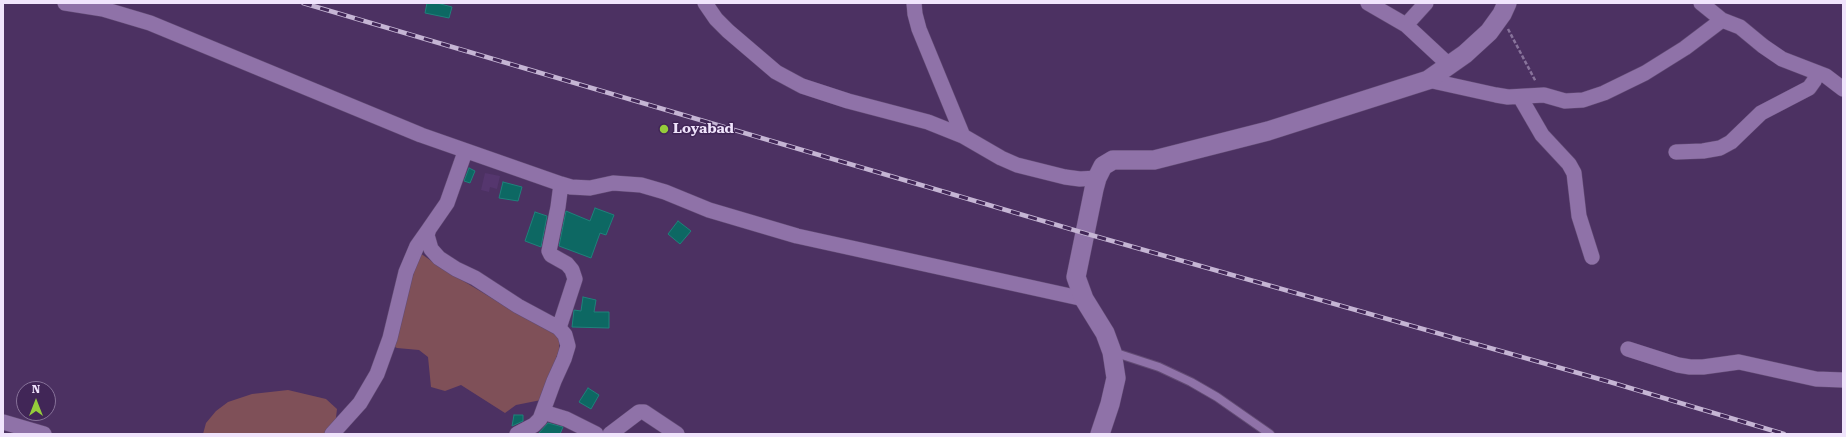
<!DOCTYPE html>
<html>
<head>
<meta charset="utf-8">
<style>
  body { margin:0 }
  #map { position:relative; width:1846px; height:437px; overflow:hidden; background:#4c3162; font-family:"Roboto Serif",serif }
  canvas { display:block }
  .frame { position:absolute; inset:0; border:4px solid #f0e4fc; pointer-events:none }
  .north { position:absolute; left:16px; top:381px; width:40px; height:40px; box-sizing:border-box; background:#412657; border:1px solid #877299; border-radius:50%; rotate:0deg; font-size:11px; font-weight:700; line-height:16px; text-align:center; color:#f0e4fc }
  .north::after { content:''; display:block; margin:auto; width:14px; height:18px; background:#95cc3b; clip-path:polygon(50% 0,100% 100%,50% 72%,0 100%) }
</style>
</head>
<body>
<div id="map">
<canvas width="1846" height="437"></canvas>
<div class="frame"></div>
<div class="north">N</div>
</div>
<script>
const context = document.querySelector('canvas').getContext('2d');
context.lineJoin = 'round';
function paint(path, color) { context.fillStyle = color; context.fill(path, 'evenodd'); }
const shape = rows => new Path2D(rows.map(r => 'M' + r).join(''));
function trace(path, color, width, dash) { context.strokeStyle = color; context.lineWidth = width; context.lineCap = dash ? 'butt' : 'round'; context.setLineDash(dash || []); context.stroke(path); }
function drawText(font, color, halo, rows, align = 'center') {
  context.font = font + ' "Roboto Serif",serif'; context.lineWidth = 3; context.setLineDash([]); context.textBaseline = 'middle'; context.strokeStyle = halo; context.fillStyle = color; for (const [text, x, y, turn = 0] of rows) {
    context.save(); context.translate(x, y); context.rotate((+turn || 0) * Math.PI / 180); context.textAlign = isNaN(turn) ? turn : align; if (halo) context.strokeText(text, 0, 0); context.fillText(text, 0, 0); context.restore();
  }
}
paint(shape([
  [485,173,500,176,497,189,490,187,489,192,481,190]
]), '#55366e');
paint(shape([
  [420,253,440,267,500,303,559,330,559,350,541,400,516,405,505,413,461,385,445,391,431,387,428,357,419,350,397,348,391,345],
  [288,390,326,399,337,409,334,434,203,434,206,423,216,411,228,402,252,394]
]), '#7f5058');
const building = shape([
  [427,3,437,3,452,7,449,18,425,13,427,3],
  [469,168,475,171,470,183,464,181,469,168],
  [503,182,522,187,518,201,499,198,503,182],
  [595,208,614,215,606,235,600,233,591,258,559,246,566,211,590,221,595,208],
  [535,212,547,216,541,247,525,241,535,212],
  [678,221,691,231,680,244,668,234,678,221],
  [583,297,596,300,594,312,609,312,609,328,572,327,574,310,581,311,583,297],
  [588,388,599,395,591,409,579,402,588,388],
  [514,415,523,415,523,421,512,426,514,415],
  [548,423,563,427,560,434,538,434,548,423]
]);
paint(building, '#0d6863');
trace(building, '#1f827b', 1);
const service = shape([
  [1113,352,1159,367,1191,382,1217,397,1270,434]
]);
const minor = shape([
  [65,3,103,9,150,23,421,135,561,184,571,187,590,188,613,183,641,185,665,192,709,210,797,236,1084,299],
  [705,3,716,19,728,31,776,72,802,86,848,101,928,122,963,136,1001,158,1017,165,1065,177,1080,179,1097,178],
  [914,3,915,14,919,29,963,136],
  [1368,3,1406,25,1449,65],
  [1701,3,1722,20],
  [1406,25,1426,3],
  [1428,80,1496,95,1508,97,1544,95,1565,101,1583,100,1604,93,1645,73,1685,48,1722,20,1740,27,1763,46,1782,59,1826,76,1843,89],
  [1520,97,1542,135,1569,164,1574,173,1579,216,1592,257],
  [465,152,447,203,429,229,427,235,431,249,439,258,456,269,475,278,518,306,559,328,565,335,568,346,564,359,554,381,540,419,534,425,517,434],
  [1676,152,1703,151,1720,148,1731,142,1761,113,1809,88,1814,81,1817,73],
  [559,328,575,279,572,270,567,264,551,255,549,251,558,207,561,184],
  [1628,349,1678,365,1690,367,1703,367,1739,362,1816,379,1843,380],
  [543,412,566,419,596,434],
  [3,422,44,434],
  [332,434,360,403,377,374,390,338,406,272,417,246,429,229],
  [610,434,639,412,644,412,677,434]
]);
const tertiary = shape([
  [1100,434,1110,404,1116,378,1112,352,1105,333,1084,299,1076,277,1094,189,1097,178,1103,166,1113,160,1154,160,1268,131,1428,80,1465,54,1489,32,1502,14,1507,3]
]);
trace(service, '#634c75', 10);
trace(minor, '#634c75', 16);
trace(tertiary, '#634c75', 20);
trace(shape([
  [1508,29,1536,82]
]), '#88739b', 2.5, [4, 2]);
trace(service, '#8f72a8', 8);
trace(minor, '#8f72a8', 15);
trace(tertiary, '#8f72a8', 19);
const rail = shape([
  [303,3,1084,233,1610,382,1784,434]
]);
trace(rail, '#c5b5d4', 4.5);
trace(rail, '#412657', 3, [9]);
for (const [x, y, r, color] of [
  [664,129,5,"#95cc3b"]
]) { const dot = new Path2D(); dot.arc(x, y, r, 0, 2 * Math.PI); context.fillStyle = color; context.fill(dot); trace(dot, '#412657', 1.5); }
drawText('bold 14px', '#f0e4fc', '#412657', [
  ["Loyabad",673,129]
], 'left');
</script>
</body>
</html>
